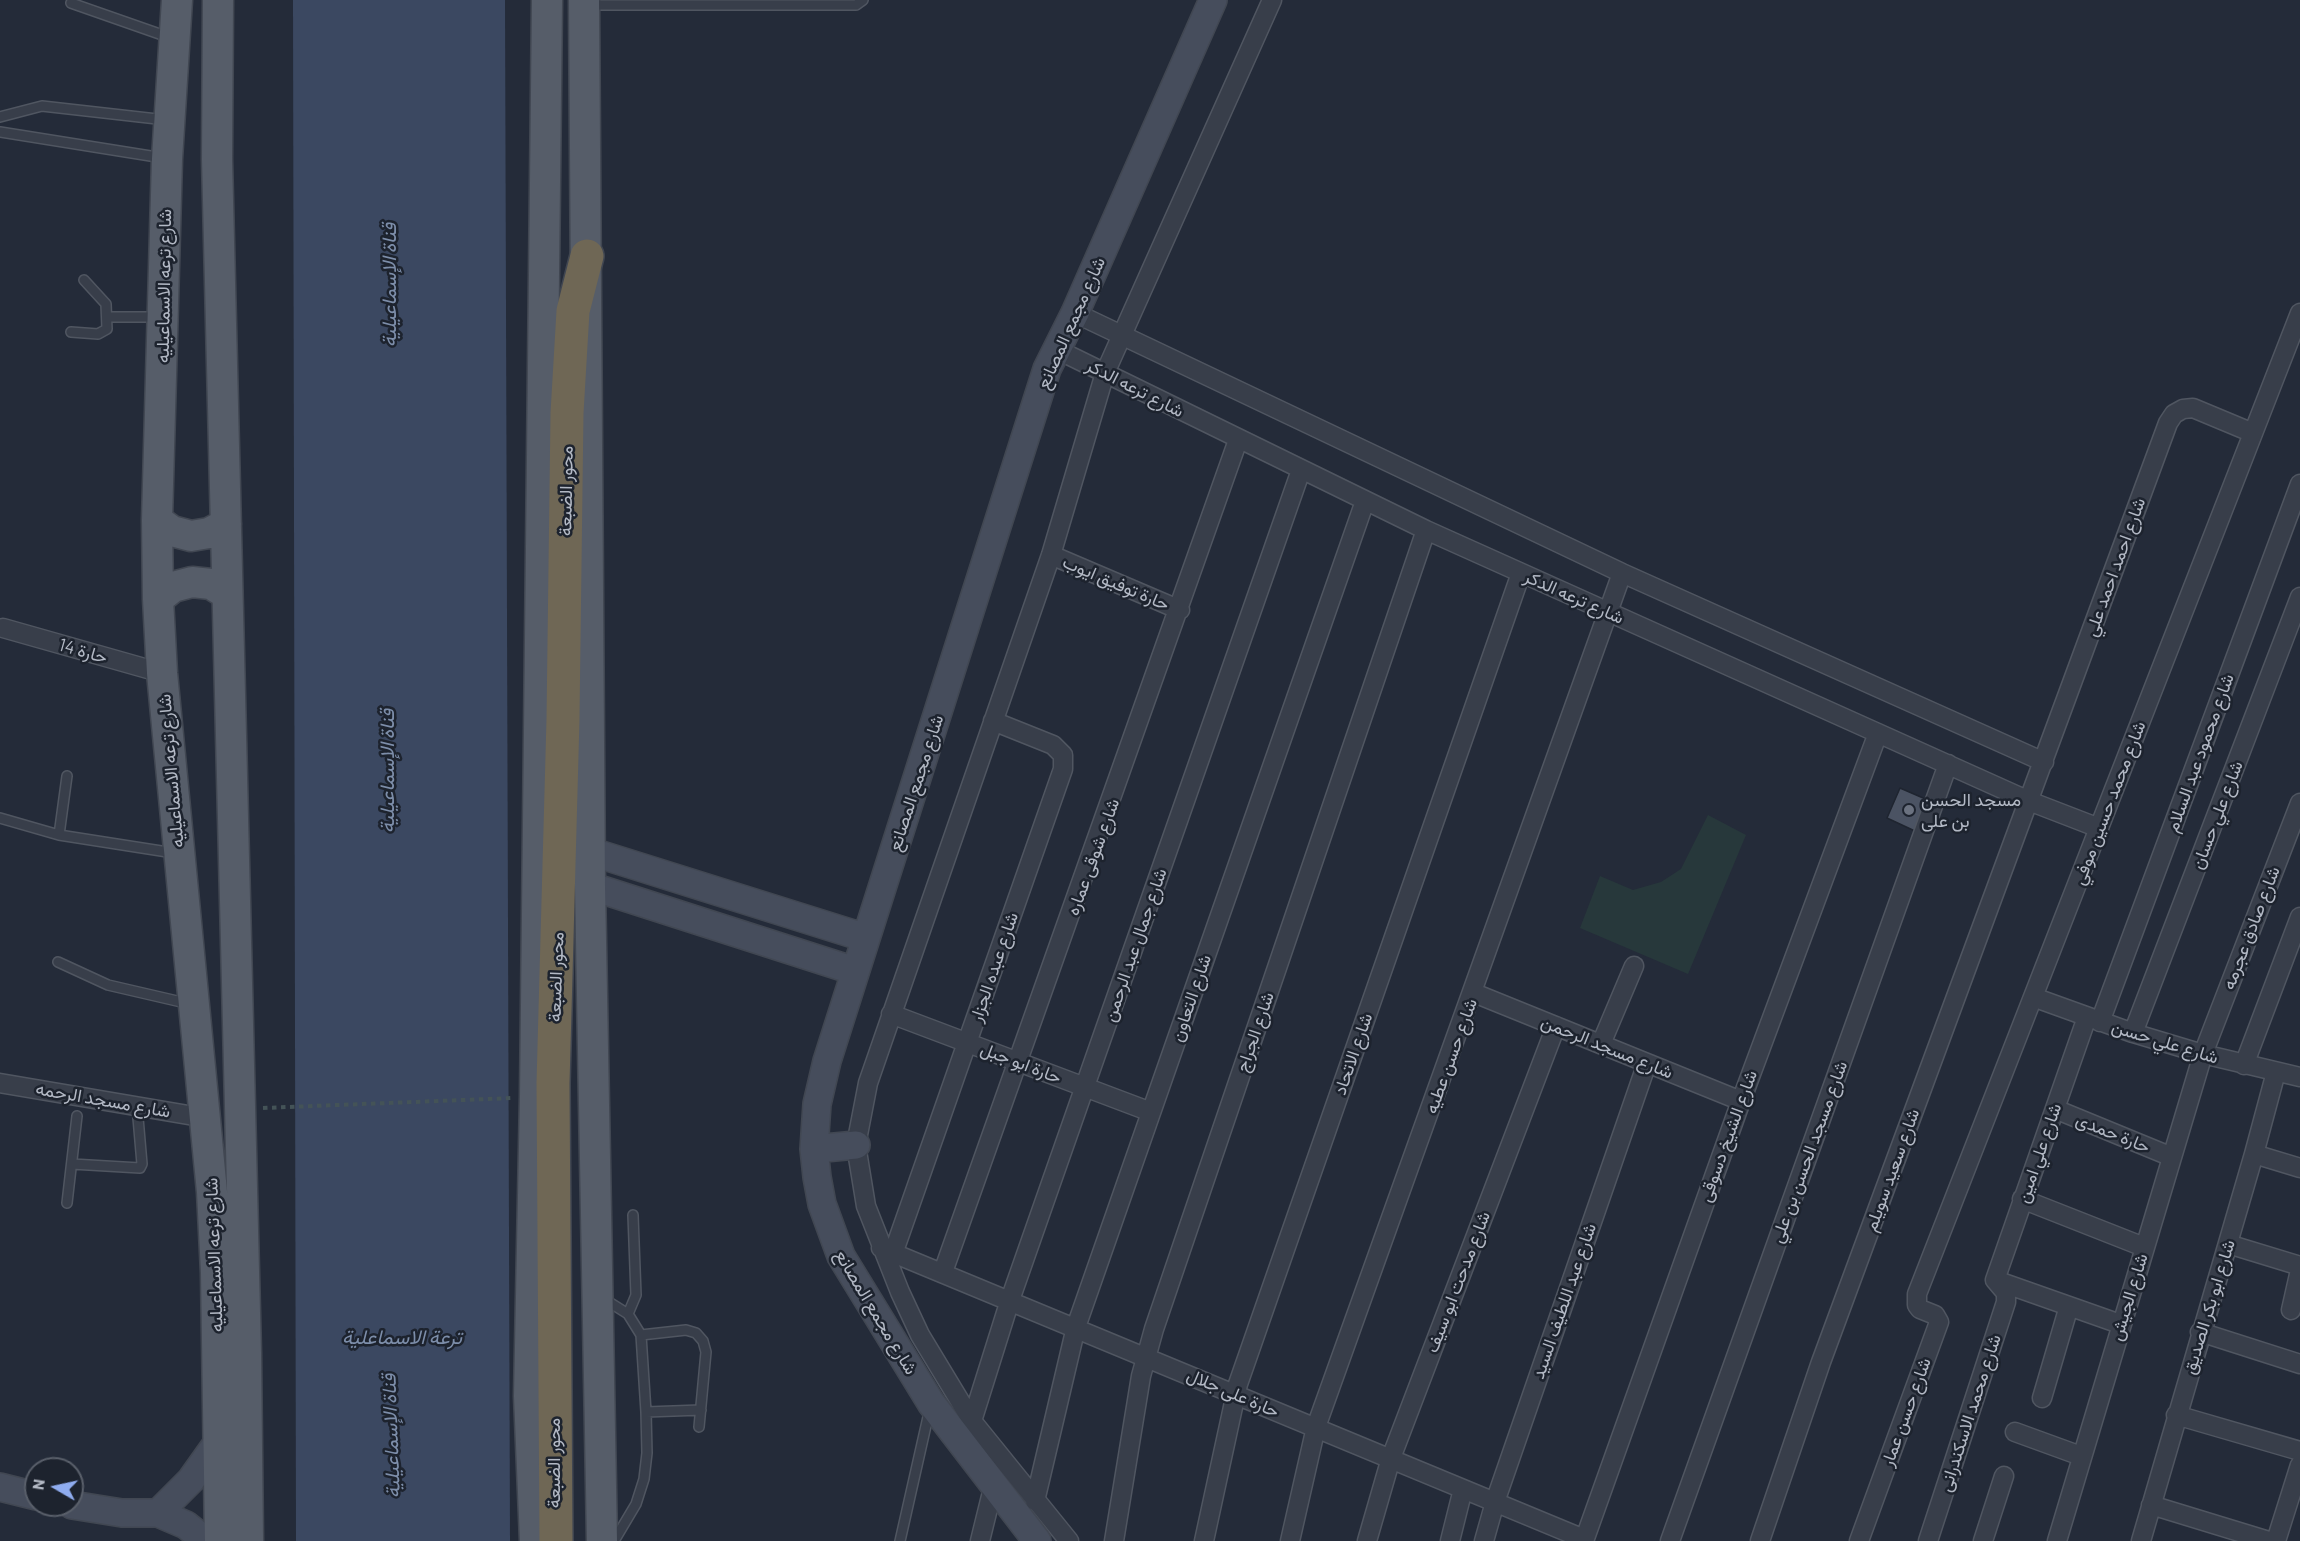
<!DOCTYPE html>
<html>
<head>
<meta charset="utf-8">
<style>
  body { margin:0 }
  #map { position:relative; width:2300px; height:1541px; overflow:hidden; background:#242b39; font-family:Barlow,sans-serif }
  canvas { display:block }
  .north { position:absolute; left:24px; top:1457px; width:60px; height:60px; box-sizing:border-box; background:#1d232e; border:2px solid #595f6a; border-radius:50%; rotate:279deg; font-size:16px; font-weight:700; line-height:24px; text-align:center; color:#b3b9c5 }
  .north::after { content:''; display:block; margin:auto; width:21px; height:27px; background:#8facef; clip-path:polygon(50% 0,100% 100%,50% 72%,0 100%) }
</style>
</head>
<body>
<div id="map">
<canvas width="2300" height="1541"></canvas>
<div class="north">N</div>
</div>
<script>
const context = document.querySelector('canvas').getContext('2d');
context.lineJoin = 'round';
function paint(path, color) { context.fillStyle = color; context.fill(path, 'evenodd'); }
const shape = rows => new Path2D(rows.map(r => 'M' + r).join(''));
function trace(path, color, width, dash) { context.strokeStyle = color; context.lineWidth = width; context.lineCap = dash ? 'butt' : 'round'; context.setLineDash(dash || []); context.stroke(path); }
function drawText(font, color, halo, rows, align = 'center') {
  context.font = font + ' Barlow,Vazirmatn,sans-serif'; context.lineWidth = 5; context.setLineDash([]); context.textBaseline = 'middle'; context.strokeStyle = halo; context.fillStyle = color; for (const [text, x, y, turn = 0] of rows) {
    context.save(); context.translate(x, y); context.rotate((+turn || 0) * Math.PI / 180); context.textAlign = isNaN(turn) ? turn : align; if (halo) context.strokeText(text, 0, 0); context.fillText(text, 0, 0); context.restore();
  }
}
paint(shape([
  [1708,815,1746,835,1688,974,1580,928,1600,876,1633,890,1661,882,1681,869]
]), '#27383b');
paint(shape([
  [293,0,505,0,510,1541,296,1541]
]), '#3b4861');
const building = shape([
  [1900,788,1930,801,1917,832,1887,818,1900,788]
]);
paint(building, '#4b5363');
trace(building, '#1f2530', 1.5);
const lane = shape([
  [71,3,171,38],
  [587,5,856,5,863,0],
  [0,117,42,106,166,120],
  [0,132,163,158],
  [108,317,159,317],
  [71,332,98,334,107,329,106,304,84,280],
  [0,818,59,835,174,853],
  [59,835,67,776],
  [58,962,108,985,190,1004],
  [72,1164,140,1168,142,1164,137,1106],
  [67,1203,77,1116],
  [601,1297,628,1314,641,1335,646,1412,647,1453,644,1479,636,1504,614,1541],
  [628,1314,636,1295,633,1215],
  [641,1335,686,1330,696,1333,703,1341,706,1352,699,1427],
  [646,1412,701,1410],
  [900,1541,930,1408]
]);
const street = shape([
  [1075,313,1622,573,2044,762],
  [1056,349,1426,530,2029,801,2099,828],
  [1051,555,1180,610],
  [3,628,162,673],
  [1474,993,1741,1101],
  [2033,997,2133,1033,2203,1054,2300,1077],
  [891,1014,1151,1112],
  [2100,1022,2300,484],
  [2133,1033,2300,597],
  [1601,1044,1634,966],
  [2244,1065,2300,917],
  [0,1083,206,1118],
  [2055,1109,2172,1157],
  [2254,1154,2300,1168],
  [2022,1199,2144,1247],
  [2228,1244,2300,1266],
  [881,1248,1584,1539],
  [894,1251,1063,769,1063,755,1053,745,993,721],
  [943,1272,1238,440],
  [1995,1280,2120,1324],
  [2291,1310,2300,1270],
  [2200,1332,2300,1364],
  [2042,1398,2069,1306],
  [2176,1415,2300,1451],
  [972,1421,1010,1300,1301,470],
  [2015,1432,2081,1456],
  [1035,1501,1076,1327,1365,501],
  [2151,1505,2269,1541],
  [980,1541,994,1484],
  [1069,1541,972,1421,920,1335,900,1292,866,1206,856,1145,868,1083,1051,555,1105,373,1272,0],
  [1114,1541,1141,1376,1154,1329,1426,530],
  [1204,1541,1238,1384,1521,573],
  [1290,1541,1316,1427,1622,573],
  [1367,1541,1391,1458,1556,1026],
  [1450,1541,1463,1489],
  [1484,1541,1495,1502,1647,1063],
  [1584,1541,1741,1101,1878,733],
  [1670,1541,1948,764],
  [1760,1541,1821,1362,2168,423,2174,414,2183,409,2193,408,2253,433],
  [1859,1541,1939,1322,1935,1315,1920,1309,1917,1305,1917,1294,2300,313],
  [1928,1541,2006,1302,2006,1293,1995,1280,2087,1017],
  [1983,1541,2004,1476],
  [2057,1541,2203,1054,2300,803],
  [2141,1541,2254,1154,2276,1072],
  [2276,1541,2300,1465]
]);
const secondary = shape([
  [592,852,866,938],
  [590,886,855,971],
  [814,1149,856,1145],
  [0,1487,36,1496],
  [72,1505,122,1513,158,1513,186,1525,206,1541],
  [158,1513,191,1480,218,1442],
  [1037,1541,931,1403,841,1256,822,1204,817,1177,814,1149,817,1104,827,1061,1047,369,1075,313,1213,0]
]);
const primary = shape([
  [177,0,167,159,157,520,158,599,162,673,212,1192,216,1273,220,1541],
  [218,0,217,159,246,1353,248,1541],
  [584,0,590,886,602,1541],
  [157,520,172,531,191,536,209,533,226,524],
  [158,599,173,587,192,582,211,584,227,594],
  [535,1541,529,1396,535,1096,547,0]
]);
const highway = shape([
  [556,1541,553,1083,563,719,567,413,573,311,587,256]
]);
trace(lane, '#505661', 12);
trace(street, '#505661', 21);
trace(secondary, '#414752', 30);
trace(primary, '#414752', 33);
trace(highway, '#404651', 36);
trace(shape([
  [263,1108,513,1098]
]), '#445357', 4, [4.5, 4.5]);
trace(lane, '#383e4a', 9);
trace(street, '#383e4a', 18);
trace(secondary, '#464d5c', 27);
trace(primary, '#565d69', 30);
trace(highway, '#6f6755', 33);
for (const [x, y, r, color] of [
  [1909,810,6,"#6b7280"]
]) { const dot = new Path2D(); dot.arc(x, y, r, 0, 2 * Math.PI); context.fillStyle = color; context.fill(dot); trace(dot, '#1d232e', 2); }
drawText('18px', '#b3b9c5', '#1d232e', [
  ["شارع ترعه الاسماعيليه",164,286,-89],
  ["شارع مجمع المصانع",1071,323,-66],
  ["شارع ترعه الدكر",1135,388,27],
  ["محور الضبعة",566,491,-89],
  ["شارع احمد احمد علي",2115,567,-70],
  ["حارة توفيق ايوب",1116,583,23],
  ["شارع ترعه الدكر",1574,597,24],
  ["حارة 14",83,651,16],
  ["شارع محمود عبد السلام",2200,753,-70],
  ["شارع ترعه الاسماعيليه",171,771,-95],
  ["شارع مجمع المصانع",916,783,-72],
  ["شارع محمد حسين موفي",2109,803,-69],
  ["شارع علي حسان",2217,815,-69],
  ["شارع شوقى عماره",1093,857,-70],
  ["شارع صادق عجرمه",2251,928,-69],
  ["شارع جمال عبد الرحمن",1135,945,-71],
  ["شارع عبده الجزار",994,967,-71],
  ["محور الضبعة",556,977,-88],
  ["شارع التعاون",1191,998,-71],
  ["شارع الجراج",1255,1032,-71],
  ["شارع علي حسن",2165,1042,17],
  ["شارع مسجد الرحمن",1607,1047,22],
  ["شارع الاتحاد",1353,1054,-71],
  ["شارع حسن عطيه",1451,1056,-70],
  ["حارة ابو جبل",1021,1063,21],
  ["شارع مسجد الرحمه",103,1100,10],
  ["حارة حمدى",2113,1133,22],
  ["شارع الشيخ دسوقى",1728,1136,-70],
  ["شارع مسجد الحسن بن علي",1809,1152,-70],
  ["شارع علي امين",2039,1153,-71],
  ["شارع سعيد سويلم",1892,1170,-70],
  ["شارع ترعه الاسماعيليه",214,1255,-92],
  ["شارع مدحت ابو سيف",1458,1282,-69],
  ["شارع الجيش",2129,1297,-73],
  ["شارع عبد اللطيف السيد",1564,1301,-71],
  ["شارع ابو بكر الصديق",2209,1307,-73],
  ["شارع مجمع المصانع",876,1312,59],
  ["حارة على جلال",1233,1393,23],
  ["شارع حسن عمار",1906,1412,-70],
  ["شارع محمد الاسكندرانى",1970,1413,-72],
  ["محور الضبعة",554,1463,-90]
]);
drawText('18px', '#b3b9c5', '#1d232e', [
  ["مسجد الحسن",1921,800],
  ["بن على",1921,821]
], 'left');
drawText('italic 20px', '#7d8eaa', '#1d232e', [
  ["قناة الإسماعيلية",389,285,-90],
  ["قناة الإسماعيلية",387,771,-90],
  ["ترعة الاسماعلية",402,1337],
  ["قناة الإسماعيلية",391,1436,-92]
]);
</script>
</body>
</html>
